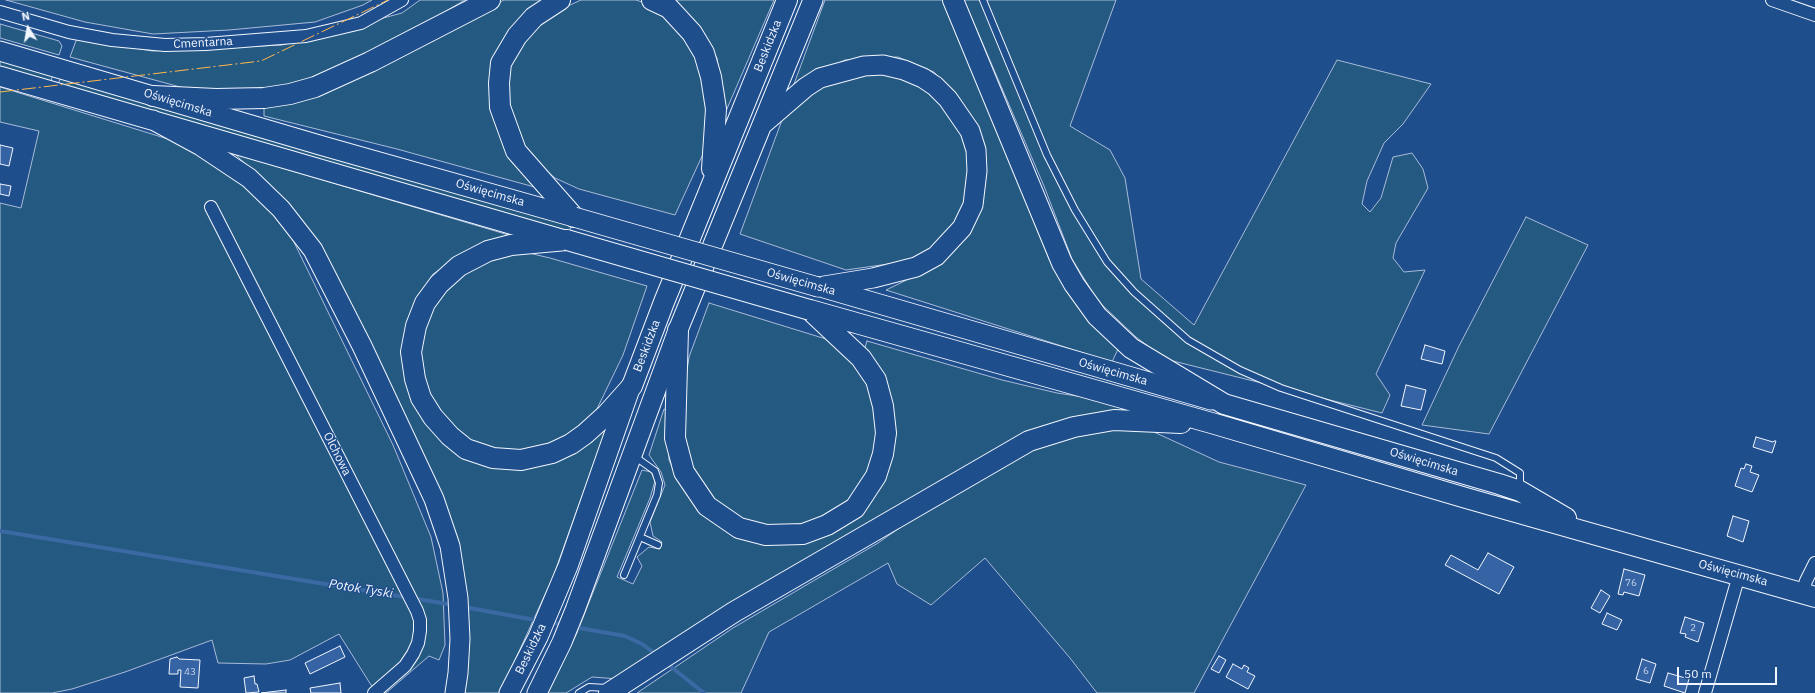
<!DOCTYPE html>
<html>
<head>
<meta charset="utf-8">
<style>
  body { margin:0 }
  #map { position:relative; width:1815px; height:693px; overflow:hidden; background:#1f4e8c; font-family:"IBM Plex Sans",sans-serif }
  canvas { display:block }
  .north { position:absolute; left:8px; top:8px; width:40px; height:40px; -webkit-text-stroke:3px #1f4e8c; paint-order:stroke; rotate:349deg; font-size:11px; font-weight:700; line-height:16px; text-align:center; color:#f2f6ff }
  .north::after { content:''; display:block; margin:auto; width:14px; height:18px; background:#f2f6ff; clip-path:polygon(50% 0,100% 100%,50% 72%,0 100%) }
  .scale { position:absolute; left:1677px; top:667px; width:100px; height:18px; box-sizing:border-box; border:2px solid #f2f6ff; border-top:0; padding-left:5px; font-size:12px; line-height:14px; white-space:nowrap; color:#f2f6ff; -webkit-text-stroke:3px #1f4e8c; paint-order:stroke }
</style>
</head>
<body>
<div id="map">
<canvas width="1815" height="693"></canvas>
<div class="north">N</div>
<div class="scale">50 m</div>
</div>
<script>
const context = document.querySelector('canvas').getContext('2d');
context.lineJoin = 'round';
function paint(path, color) { context.fillStyle = color; context.fill(path, 'evenodd'); }
const shape = rows => new Path2D(rows.map(r => 'M' + r).join(''));
function trace(path, color, width, dash) { context.strokeStyle = color; context.lineWidth = width; context.lineCap = dash ? 'butt' : 'round'; context.setLineDash(dash || []); context.stroke(path); }
function drawText(font, color, halo, rows, align = 'center') {
  context.font = font + ' "IBM Plex Sans",sans-serif'; context.lineWidth = 3; context.setLineDash([]); context.textBaseline = 'middle'; context.strokeStyle = halo; context.fillStyle = color; for (const [text, x, y, turn = 0] of rows) {
    context.save(); context.translate(x, y); context.rotate((+turn || 0) * Math.PI / 180); context.textAlign = isNaN(turn) ? turn : align; if (halo) context.strokeText(text, 0, 0); context.fillText(text, 0, 0); context.restore();
  }
}
const green = shape([
  [6,0,372,0,363,5,315,22,229,30,153,34,85,22,6,0],
  [420,0,465,0,405,35,329,74,259,92,184,88,70,57,77,38,152,51,282,45,402,13,420,0],
  [504,0,550,0,493,66,538,188,397,149,264,116,264,108,330,87,504,0],
  [581,0,636,0,654,6,695,45,709,99,703,154,675,215,579,189,555,178,530,157,513,127,505,100,508,69,525,36,544,17,581,0],
  [672,0,774,0,726,111,722,99,717,58,699,26,672,0],
  [825,0,944,0,1049,259,1077,306,1119,347,1112,362,886,290,915,276,977,215,962,104,934,72,898,57,845,60,794,84,825,0],
  [964,0,1116,0,1070,126,1110,150,1125,178,1141,279,1194,325,1337,60,1431,84,1403,124,1384,143,1367,181,1362,204,1370,212,1381,198,1393,157,1412,153,1423,169,1428,188,1396,243,1393,258,1404,272,1425,270,1376,374,1390,395,1382,413,1165,359,1136,337,1098,301,1072,259,1044,186,964,0],
  [0,24,59,41,62,46,59,55,0,38,0,24],
  [0,60,53,75,50,83,0,68,0,60],
  [880,72,924,87,945,107,966,137,971,167,968,200,948,234,916,260,846,270,740,234,782,120,805,97,841,77,880,72],
  [60,78,572,225,569,231,58,86,60,78],
  [0,87,184,144,222,167,259,199,289,232,393,445,431,537,443,593,445,645,439,660,429,656,386,693,376,693,339,634,290,660,266,664,218,663,212,640,125,672,72,689,52,693,0,693,0,203,21,208,39,131,0,122,0,87],
  [235,154,512,236,479,246,433,274,411,311,404,349,439,436,530,466,607,426,553,577,500,693,464,693,460,564,276,193,235,154],
  [1526,217,1588,245,1489,434,1422,425,1459,346,1526,217],
  [516,250,550,258,647,286,623,355,595,413,551,447,508,454,475,447,450,427,423,391,420,327,459,273,516,250],
  [709,303,826,339,856,361,873,394,880,433,868,477,842,507,807,523,765,528,729,513,711,500,689,468,682,436,683,398,689,357,709,303],
  [867,341,1002,380,1057,393,1097,399,1150,415,1063,424,619,679,592,677,566,693,545,693,576,635,642,470,651,472,655,481,650,498,617,577,633,584,642,566,637,557,649,547,660,549,662,542,653,536,650,522,665,485,661,472,649,455,664,409,668,411,669,460,683,489,709,519,818,538,885,475,864,351,867,341],
  [1141,426,1219,462,1306,485,1194,693,1097,693,1070,658,985,558,931,605,897,584,888,563,769,632,741,693,637,693,733,628,878,543,958,487,1031,447,1078,432,1141,426]
]);
paint(green, '#245a82');
trace(green, '#a8bbd7', 1);
trace(shape([
  [0,531,454,605],
  [464,607,540,621],
  [549,622,564,625],
  [574,627,625,636,642,644,657,655],
  [665,662,704,693]
]), '#3b69a3', 4);
const building = shape([
  [0,145,13,148,9,166,0,164,0,145],
  [0,184,11,186,9,196,0,194,0,184],
  [1425,345,1445,351,1442,364,1421,359,1425,345],
  [1406,385,1426,390,1421,410,1401,406,1406,385],
  [1756,437,1773,442,1774,441,1776,441,1772,453,1753,447,1756,437],
  [1746,464,1752,466,1750,472,1759,475,1752,492,1735,486,1741,468,1744,469,1746,464],
  [1733,516,1749,521,1743,542,1727,536,1733,516],
  [1488,553,1514,567,1499,594,1445,565,1451,555,1478,570,1488,553],
  [1624,569,1645,575,1639,596,1624,592,1623,595,1618,594,1624,569],
  [1601,590,1610,596,1600,613,1591,608,1601,590],
  [1607,613,1622,620,1617,630,1602,624,1607,613],
  [1685,617,1704,623,1698,642,1685,637,1686,634,1680,633,1685,617],
  [340,646,345,657,310,674,305,663,340,646],
  [1219,656,1226,660,1219,673,1211,669,1219,656],
  [177,657,179,659,200,660,198,688,180,687,181,670,178,670,178,674,169,674,170,659,177,657],
  [1642,659,1656,664,1650,683,1636,679,1642,659],
  [1233,664,1242,669,1244,665,1249,668,1247,672,1255,676,1248,689,1226,677,1233,664],
  [1668,673,1689,679,1685,693,1664,686,1668,673],
  [254,676,255,684,257,684,259,692,246,693,244,678,254,676],
  [340,683,341,693,311,693,310,688,340,683],
  [286,690,286,693,261,693,286,690]
]);
paint(building, '#3563a3');
trace(building, '#f2f6ff', 1);
const service = shape([
  [983,0,1047,155,1075,210,1107,262,1134,292,1188,340,1240,370,1281,388,1496,458,1520,473,1520,488],
  [640,537,658,545],
  [624,575,657,495,659,483,655,471,634,456],
  [579,693,589,687,607,688]
]);
const minor = shape([
  [1772,0,1815,15],
  [0,12,69,32,112,40,165,45,206,44,306,36,361,23,402,0],
  [211,207,417,611,420,620,420,631,418,643,413,654,405,666,374,693],
  [1802,593,1806,581,1815,563],
  [1705,693,1739,575]
]);
const primary = shape([
  [0,51,323,146,574,217],
  [0,76,565,240],
  [153,120,201,146,249,178,281,209,313,250,362,346,434,499,450,546,458,598,460,639,458,673,455,693],
  [763,124,806,87,820,78,864,66,883,65,904,70,923,78,935,86,948,99,970,131,976,150,977,171,973,205,962,228,936,256,916,267,873,278,818,287],
  [824,288,1211,400],
  [509,693,538,637,568,566,631,386],
  [537,693,562,642,575,610,678,330,813,0]
]);
const trunk = shape([
  [560,0,534,17,517,36,501,63,499,83,500,107,516,151,574,217],
  [652,0,669,8,692,33,704,53,711,77,716,109,712,169],
  [953,0,1062,263,1074,284,1097,316,1131,348,1224,404,1499,484,1520,491,1566,518],
  [153,96,216,99,264,98,290,94,315,87,370,62,490,0],
  [567,240,511,245,488,251,459,266,439,284,425,303,416,326,411,352,415,379,421,398,433,417,450,436,466,449,493,458,521,460,552,453,571,444,585,434,606,415,632,386,664,302,787,0],
  [810,310,1215,424,1466,498,1815,597],
  [678,330,675,438,684,472,707,506,739,528,766,535,803,534,827,525,855,508,876,476,883,454,886,433,883,406,876,380,861,358,813,313],
  [609,693,734,612,1029,441,1074,427,1114,420,1181,423]
]);
trace(service, '#f2f6ff', 8);
trace(minor, '#f2f6ff', 14);
trace(primary, '#f2f6ff', 21);
trace(trunk, '#f2f6ff', 22);
trace(service, '#1f4e8c', 6);
trace(minor, '#1f4e8c', 12);
trace(primary, '#1f4e8c', 19);
trace(trunk, '#1f4e8c', 20);
const primaryBridge = shape([
  [574,217,818,287]
]);
const trunkBridge = shape([
  [567,240,810,310]
]);
trace(primaryBridge, '#f2f6ff', 21, []);
trace(trunkBridge, '#f2f6ff', 22, []);
trace(primaryBridge, '#1f4e8c', 19);
trace(trunkBridge, '#1f4e8c', 20);
trace(shape([
  [0,92,261,61,388,0]
]), '#ffb74d', 1, [14, 3, 2, 3]);
drawText('10px', '#c3d1e8', null, [
  ["76",1631,583],
  ["2",1693,628],
  ["6",1646,671],
  ["43",190,672]
]);
drawText('12px', '#f2f6ff', '#1f4e8c', [
  ["Cmentarna",203,43,-3],
  ["Beskidzka",768,46,-68],
  ["Oświęcimska",178,103,17],
  ["Oświęcimska",490,193,16],
  ["Oświęcimska",801,282,16],
  ["Beskidzka",647,346,-69],
  ["Oświęcimska",1113,372,16],
  ["Olchowa",337,454,63],
  ["Oświęcimska",1424,462,17],
  ["Oświęcimska",1733,573,15],
  ["Beskidzka",531,649,-64]
]);
drawText('italic 13px', '#f2f6ff', '#1f4e8c', [
  ["Potok Tyski",361,589,9]
]);
</script>
</body>
</html>
